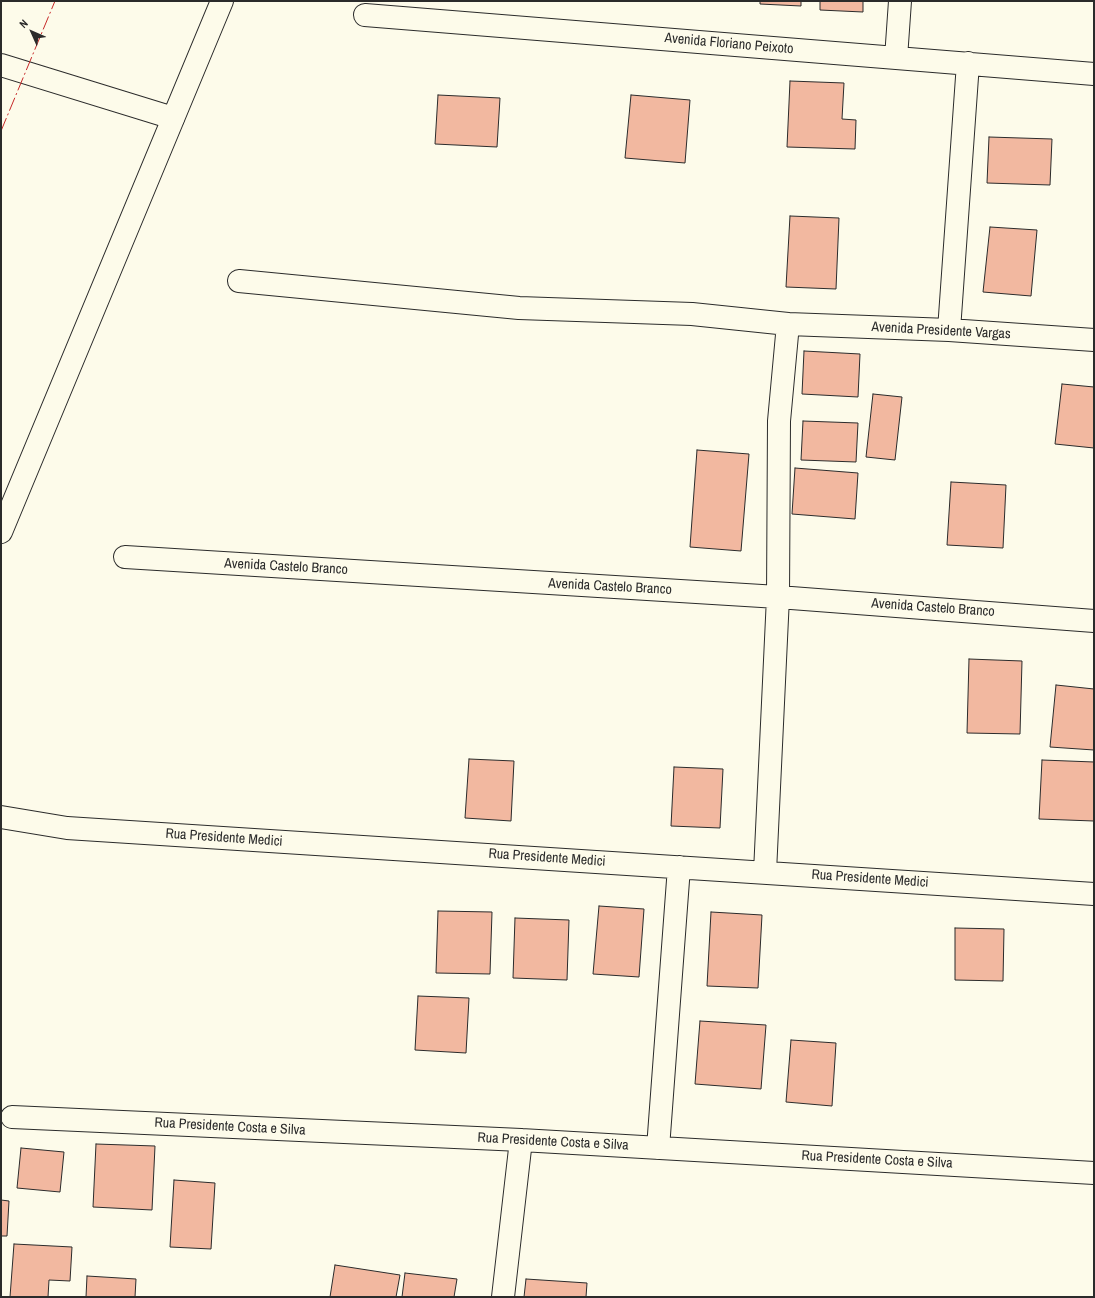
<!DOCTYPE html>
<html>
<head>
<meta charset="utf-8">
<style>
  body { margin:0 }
  #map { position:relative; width:1095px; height:1298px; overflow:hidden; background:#fdfbea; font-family:"Archivo Narrow",sans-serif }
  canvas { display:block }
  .frame { position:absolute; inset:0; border:2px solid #2b2b2b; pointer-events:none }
  .north { position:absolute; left:12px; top:12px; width:40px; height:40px; -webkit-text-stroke:3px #fdfbea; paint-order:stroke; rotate:315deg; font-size:11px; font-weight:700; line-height:16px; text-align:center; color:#2b2b2b }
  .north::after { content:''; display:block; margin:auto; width:14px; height:18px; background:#2b2b2b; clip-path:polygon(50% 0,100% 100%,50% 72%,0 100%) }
</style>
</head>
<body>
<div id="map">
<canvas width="1095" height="1298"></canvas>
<div class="frame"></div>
<div class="north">N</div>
</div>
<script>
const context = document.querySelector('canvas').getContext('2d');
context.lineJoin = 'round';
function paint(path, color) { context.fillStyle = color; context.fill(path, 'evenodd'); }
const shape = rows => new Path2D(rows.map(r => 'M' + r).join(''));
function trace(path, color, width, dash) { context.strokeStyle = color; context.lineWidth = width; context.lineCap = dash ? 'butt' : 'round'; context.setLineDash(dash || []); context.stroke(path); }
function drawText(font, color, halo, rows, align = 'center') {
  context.font = font + ' "Archivo Narrow",sans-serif'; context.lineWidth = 3; context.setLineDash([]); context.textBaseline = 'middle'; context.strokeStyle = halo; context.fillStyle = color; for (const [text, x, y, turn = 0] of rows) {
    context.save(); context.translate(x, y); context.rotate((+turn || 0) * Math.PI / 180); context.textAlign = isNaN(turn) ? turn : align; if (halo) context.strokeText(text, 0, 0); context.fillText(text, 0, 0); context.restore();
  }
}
const building = shape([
  [760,1,801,1,801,6,760,4,760,1],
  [820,1,863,1,863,12,820,10,820,1],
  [790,81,844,83,842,119,856,120,855,149,787,147,790,81],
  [438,95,500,98,497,147,435,144,438,95],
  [631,95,690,100,685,163,625,158,631,95],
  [989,137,1052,139,1050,185,987,183,989,137],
  [790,216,839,218,836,289,786,287,790,216],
  [990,227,1037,230,1031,296,983,292,990,227],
  [804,351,860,354,858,397,802,394,804,351],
  [1062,384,1094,387,1094,448,1055,444,1062,384],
  [873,394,902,397,895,460,866,457,873,394],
  [803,421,858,423,856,462,801,460,803,421],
  [697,450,749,454,741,551,690,547,697,450],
  [795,468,858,473,855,519,792,514,795,468],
  [951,482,1006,485,1003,548,947,545,951,482],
  [969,659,1022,661,1020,734,967,733,969,659],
  [1056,685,1094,689,1094,750,1050,747,1056,685],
  [469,759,514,761,511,821,465,818,469,759],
  [1042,760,1094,762,1094,821,1039,819,1042,760],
  [674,767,723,769,720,828,671,826,674,767],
  [599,906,644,909,639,977,593,974,599,906],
  [438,911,492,912,490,974,436,973,438,911],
  [711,912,762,915,758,988,707,986,711,912],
  [515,918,569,920,567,980,513,978,515,918],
  [955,928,1004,929,1003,981,955,980,955,928],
  [418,996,469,998,466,1053,415,1050,418,996],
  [700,1021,766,1025,761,1089,695,1084,700,1021],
  [791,1040,836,1043,832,1106,786,1102,791,1040],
  [96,1144,155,1146,152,1210,93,1207,96,1144],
  [21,1148,64,1152,60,1192,17,1188,21,1148],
  [174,1180,215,1183,211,1249,170,1247,174,1180],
  [1,1200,9,1201,7,1236,1,1236,1,1200],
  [14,1244,72,1247,70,1281,49,1280,48,1297,10,1297,14,1244],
  [335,1265,400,1275,396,1297,330,1297,335,1265],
  [405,1273,457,1279,454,1297,402,1297,405,1273],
  [87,1276,136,1279,135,1297,86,1297,87,1276],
  [526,1279,587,1283,586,1297,524,1297,526,1279]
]);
paint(building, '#f2b8a0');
trace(building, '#2b2b2b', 1);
const minor = shape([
  [365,15,1094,74],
  [896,58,900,1],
  [1,65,173,118],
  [239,281,519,308,692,314,788,324,779,421,778,597,765,872],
  [788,324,949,330,1094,340],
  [949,330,968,63],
  [125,557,778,597,1094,621],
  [1,817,67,828,1094,894],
  [12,1117,521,1140,1094,1173],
  [658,1148,679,867],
  [503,1297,521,1140]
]);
const primary = shape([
  [1,532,222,1]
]);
trace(minor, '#2b2b2b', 24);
trace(primary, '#2b2b2b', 24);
trace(minor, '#fdfbea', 22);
trace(primary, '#fdfbea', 22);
trace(shape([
  [1,131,55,1]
]), '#c62828', 1, [14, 3, 2, 3]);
drawText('14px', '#2b2b2b', '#fdfbea', [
  ["Avenida Floriano Peixoto",729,44,5],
  ["Avenida Presidente Vargas",941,331,3],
  ["Avenida Castelo Branco",286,567,3],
  ["Avenida Castelo Branco",610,587,3],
  ["Avenida Castelo Branco",933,608,4],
  ["Rua Presidente Medici",224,838,4],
  ["Rua Presidente Medici",547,858,4],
  ["Rua Presidente Medici",870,879,4],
  ["Rua Presidente Costa e Silva",230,1127,3],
  ["Rua Presidente Costa e Silva",553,1142,3],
  ["Rua Presidente Costa e Silva",877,1160,3]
]);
</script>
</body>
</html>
